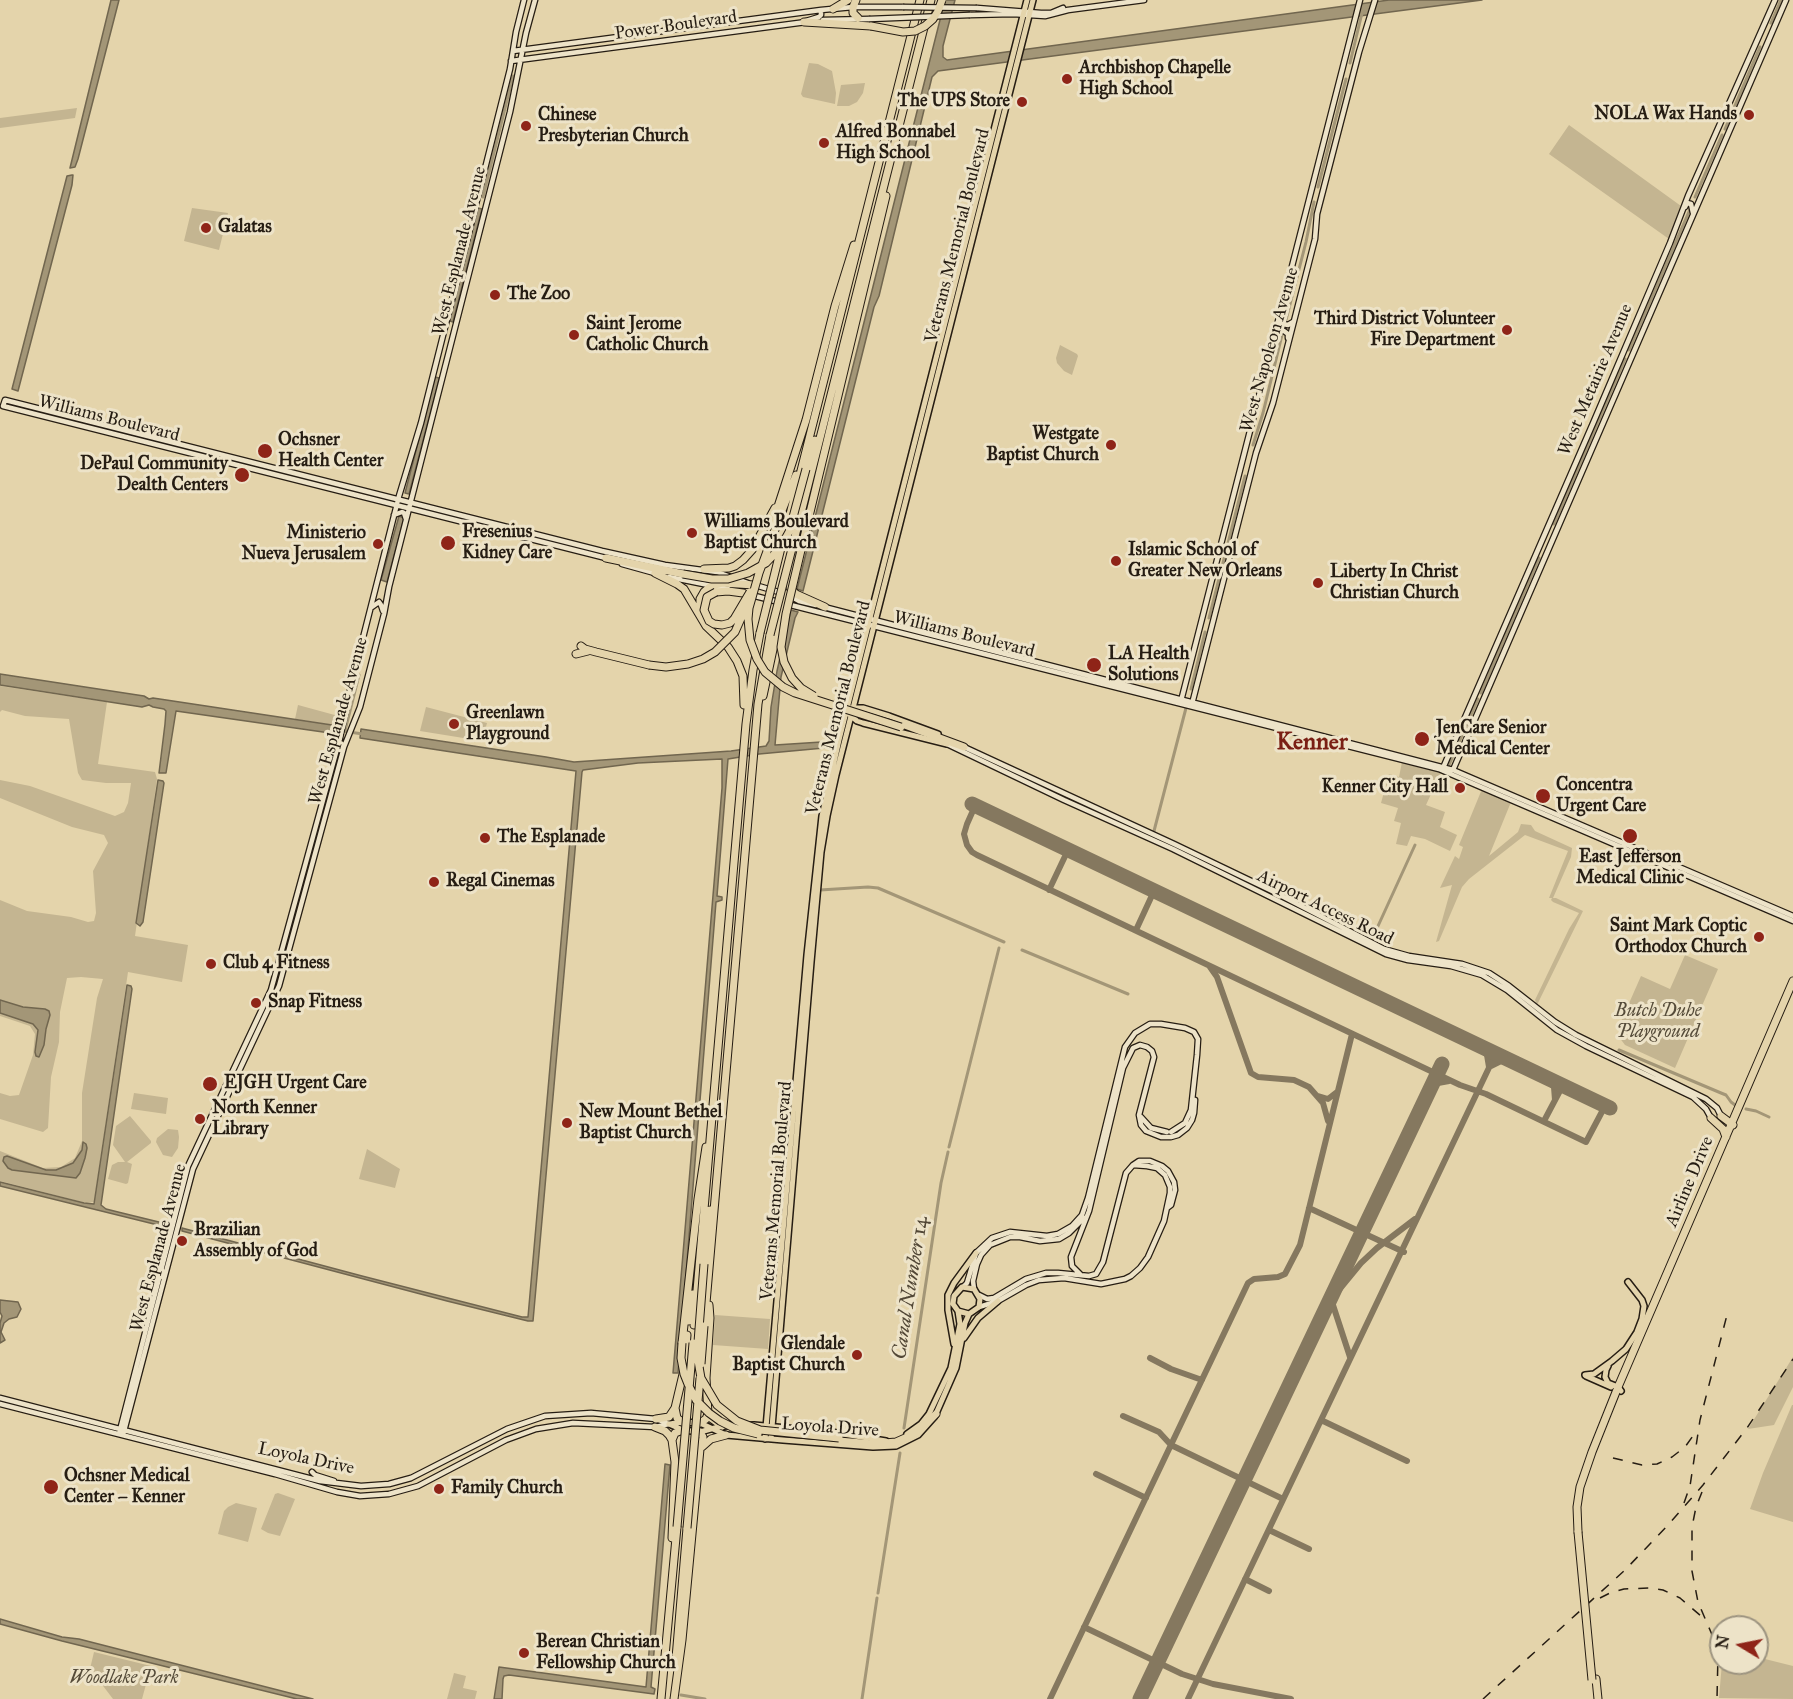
<!DOCTYPE html>
<html>
<head>
<meta charset="utf-8">
<style>
  body { margin:0 }
  #map { position:relative; width:1793px; height:1699px; overflow:hidden; background:#e4d4ab; font-family:"IM FELL Great Primer",serif }
  canvas { display:block }
  .north { position:absolute; left:1709px; top:1615px; width:60px; height:60px; box-sizing:border-box; background:#ede3c8; border:2px solid #9d9480; border-radius:50%; rotate:280deg; font-size:16px; font-weight:700; line-height:24px; text-align:center; color:#261d13 }
  .north::after { content:''; display:block; margin:auto; width:21px; height:27px; background:#8f2418; clip-path:polygon(50% 0,100% 100%,50% 72%,0 100%) }
</style>
</head>
<body>
<div id="map">
<canvas width="1793" height="1699"></canvas>
<div class="north">N</div>
</div>
<script>
const context = document.querySelector('canvas').getContext('2d');
context.lineJoin = 'round';
function paint(path, color) { context.fillStyle = color; context.fill(path, 'evenodd'); }
const shape = rows => new Path2D(rows.map(r => 'M' + r).join(''));
function trace(path, color, width, dash) { context.strokeStyle = color; context.lineWidth = width; context.lineCap = dash ? 'butt' : 'round'; context.setLineDash(dash || []); context.stroke(path); }
function drawText(font, color, halo, rows, align = 'center') {
  context.font = font + ' "IM FELL Great Primer",serif'; context.lineWidth = 6; context.setLineDash([]); context.textBaseline = 'middle'; context.strokeStyle = halo; context.fillStyle = color; for (const [text, x, y, turn = 0] of rows) {
    context.save(); context.translate(x, y); context.rotate((+turn || 0) * Math.PI / 180); context.textAlign = isNaN(turn) ? turn : align; if (halo) context.strokeText(text, 0, 0); context.fillText(text, 0, 0); context.restore();
  }
}
paint(shape([
  [809,63,818,64,832,71,836,93,835,104,803,97,801,94],
  [865,83,863,93,857,102,849,106,837,106,841,85],
  [77,108,75,118,0,128,0,118],
  [1569,125,1681,206,1669,239,1549,154],
  [192,208,228,213,219,250,184,241],
  [1060,345,1077,354,1078,356,1072,375,1064,371,1057,363,1056,358],
  [0,686,107,702,98,764,155,772,157,779,135,936,188,945,182,982,128,972,94,1202,86,1203,0,1181,0,1151,43,1168,61,1167,75,1158,82,1141,82,1093,97,998,103,979,81,977,67,978,60,1012,59,1042,51,1077,48,1128,43,1132,0,1119,0,1093,10,1096,19,1095,33,1055,35,1034,30,1026,0,1016,0,900,27,911,71,917,88,922,94,921,96,913,93,871,108,843,104,835,72,827,0,798,0,780,30,786,115,816,124,812,128,803,131,783,106,783,82,780,78,773,69,719,25,716,2,710,0,712],
  [298,705,342,717,340,726,295,719],
  [426,707,487,723,482,741,420,731],
  [1402,762,1441,772,1426,805,1445,812,1440,827,1457,835,1450,851,1425,839,1411,836,1407,846,1396,844,1401,823,1394,821,1398,808,1381,803,1389,774,1399,777],
  [1482,789,1511,802,1489,856,1518,832,1521,824,1531,825,1535,831,1572,848,1571,857,1553,898,1556,898,1583,911,1537,1005,1535,1000,1569,929,1579,913,1553,902,1551,900,1552,898,1549,898,1568,851,1525,835,1469,879,1462,887,1439,941,1436,942,1452,885,1440,888,1455,856,1459,859,1463,847,1459,845],
  [1685,955,1718,969,1675,1068,1625,1045,1619,1037,1619,1026,1641,976,1670,989],
  [134,1093,168,1098,166,1114,131,1109],
  [130,1116,151,1141,151,1143,127,1162,132,1164,128,1183,126,1184,108,1179,112,1165,118,1162,125,1162,113,1145,116,1126],
  [168,1129,178,1130,179,1137,178,1148,172,1157,163,1155,156,1142,157,1138],
  [367,1149,400,1169,395,1188,359,1179],
  [715,1315,770,1319,768,1349,713,1345],
  [1793,1357,1793,1387,1774,1425,1748,1429],
  [1792,1405,1793,1405,1793,1522,1750,1509,1763,1473],
  [278,1493,295,1499,280,1536,268,1533,261,1529,275,1494],
  [236,1503,257,1508,248,1542,218,1534,224,1511,228,1507],
  [94,1652,151,1666,142,1699,113,1699,94,1674,89,1673],
  [1757,1657,1793,1666,1793,1699,1719,1698,1722,1663,1757,1663],
  [454,1673,466,1676,463,1688,477,1691,475,1699,447,1699]
]), '#c4b591');
const water = shape([
  [111,0,119,0,78,159,75,167,70,168,111,0],
  [945,0,955,0,943,46,943,57,947,60,1389,0,1482,0,938,71,932,77,879,296,874,307,803,591,797,589,945,0],
  [72,175,73,175,72,185,18,391,12,389,67,176,72,175],
  [478,208,482,209,453,322,450,321,450,319,478,208],
  [435,377,439,378,439,380,409,494,405,493,435,377],
  [399,516,404,518,387,582,381,580,399,516],
  [791,610,798,612,795,618,781,677,775,745,837,741,835,747,759,754,728,759,717,896,722,897,722,900,716,902,678,1373,673,1373,722,788,722,759,638,763,583,770,582,772,533,1321,528,1321,447,1301,182,1231,182,1228,362,1276,522,1317,528,1317,576,771,360,738,361,729,546,757,574,762,731,751,766,746,769,741,771,707,777,671,791,610],
  [0,674,144,696,149,699,153,698,332,725,330,733,176,711,166,773,159,773,165,724,166,711,164,709,153,707,149,705,142,707,0,685,0,674],
  [158,780,163,781,164,783,143,922,140,926,136,923,158,780],
  [127,985,131,986,132,989,101,1205,106,1209,118,1212,167,1224,166,1227,0,1186,0,1182,84,1203,94,1204,127,985],
  [0,1000,23,1007,45,1009,49,1011,50,1015,46,1029,44,1045,39,1057,36,1056,35,1052,38,1030,33,1024,0,1013,0,1000],
  [83,1142,86,1144,87,1148,85,1158,80,1173,76,1178,12,1170,8,1168,3,1161,4,1157,7,1156,46,1170,56,1170,73,1163,82,1150,83,1142],
  [0,1300,18,1302,21,1309,17,1317,9,1319,4,1323,1,1332,5,1340,0,1343,0,1323,2,1316,0,1312,0,1300],
  [665,1464,670,1465,651,1687,655,1689,654,1694,509,1675,504,1676,503,1679,502,1699,494,1699,499,1667,646,1687,665,1464],
  [0,1619,62,1637,79,1639,313,1699,297,1699,62,1641,0,1624,0,1619]
]);
paint(water, '#a39677');
trace(water, '#71664f', 1.5);
trace(shape([
  [1771,23,1781,0],
  [1350,63,1362,13],
  [1725,129,1760,47],
  [1318,187,1346,79],
  [483,197,513,76],
  [1695,197,1722,135],
  [1286,320,1306,242,1314,202],
  [1629,350,1691,207],
  [1253,445,1263,413,1282,335],
  [1554,524,1625,359],
  [1209,618,1245,476],
  [1191,689,1205,632],
  [1481,693,1539,558],
  [328,729,363,734],
  [345,731,359,675],
  [1449,765,1478,699],
  [1154,831,1186,708],
  [820,890,868,887,878,888,1004,942],
  [1373,937,1415,845],
  [1022,950,1128,994],
  [1619,1050,1721,1093,1726,1095,1731,1102,1735,1105],
  [1746,1109,1756,1111,1769,1117],
  [949,1147,999,948],
  [904,1428,941,1183,948,1152],
  [878,1593,900,1453],
  [681,1695,705,1699],
  [862,1699,877,1598]
]), '#a39677', 3);
trace(shape([
  [975,806,967,824,964,834,967,845,972,852,977,855,1460,1085,1486,1094,1586,1142,1605,1106],
  [1049,890,1068,850],
  [1136,930,1154,891],
  [1210,967,1217,977,1251,1073,1258,1077,1294,1080,1309,1087,1323,1103,1328,1121],
  [1479,1046,1487,1055,1489,1067],
  [1491,1066,1501,1061,1513,1062],
  [1545,1077,1554,1087,1555,1100],
  [1429,1090,1438,1083,1449,1081],
  [1318,1096,1328,1099,1337,1092],
  [1544,1121,1563,1085],
  [1309,1208,1404,1252],
  [1331,1299,1350,1357],
  [1323,1315,1338,1291,1361,1263,1377,1248,1415,1219],
  [1150,1358,1171,1369,1202,1380],
  [1123,1416,1159,1432,1171,1445,1283,1499],
  [1321,1420,1407,1461],
  [1096,1474,1146,1498],
  [1269,1530,1309,1549],
  [1245,1579,1269,1591],
  [1084,1627,1182,1674,1213,1684,1291,1699],
  [1050,1699,1248,1283,1254,1279,1278,1277,1285,1274,1300,1245,1352,1034],
  [1188,1699,1496,1053]
]), '#85785f', 6);
trace(shape([
  [972,804,1610,1108],
  [1140,1699,1442,1064]
]), '#85785f', 15);
const secondary = shape([
  [977,8,1041,13,1051,13,1063,8],
  [970,15,1013,14,1045,16,1068,10,1144,0],
  [823,20,869,19],
  [806,21,819,17,821,15,821,10],
  [513,51,821,10,853,7,903,7],
  [511,61,806,22],
  [1685,207,1687,203,1691,204,1693,213],
  [1280,317,1281,322,1283,324,1288,325,1293,322],
  [1276,333,1279,331,1284,331,1288,334,1288,338],
  [394,515,402,512,404,513,406,519],
  [606,558,3,406,5,400,602,551,665,565,717,572,748,583],
  [622,564,658,574],
  [669,577,728,589],
  [755,585,782,593],
  [751,595,1439,769,1793,921],
  [790,596,799,601,816,605],
  [372,607,379,602,381,605,383,611],
  [824,607,1453,770,1793,916],
  [1181,701,1360,0],
  [1192,704,1256,453,1273,403,1315,239,1317,214,1359,52,1375,0],
  [947,744,1064,800,1173,849,1386,954,1408,960,1451,966,1482,975,1507,990,1557,1030,1586,1046,1693,1097,1706,1109,1711,1118],
  [964,747,1174,844,1272,891,1384,949,1409,956,1462,964,1489,973,1509,986,1555,1022,1576,1035,1706,1099,1717,1108,1721,1116],
  [1443,768,1594,421,1670,243,1688,196,1775,0],
  [1453,770,1786,0],
  [1141,1117,1151,1128,1167,1132],
  [1133,1165,1139,1161,1150,1161,1162,1166,1168,1171,1174,1182,1175,1190,1171,1205,1167,1208],
  [1080,1274,1072,1266,1071,1257,1089,1211,1123,1068,1133,1048,1140,1045,1147,1047,1152,1051,1154,1057,1139,1115,1141,1125,1146,1131,1161,1137,1171,1137,1178,1135,1187,1128,1192,1120,1194,1113,1195,1100],
  [963,1287,967,1283,976,1253,992,1238,1010,1232,1047,1236,1058,1234,1072,1226,1082,1215,1088,1198,1125,1047,1135,1033,1150,1024,1161,1024,1185,1028,1194,1032,1198,1039,1197,1055,1191,1110,1185,1123,1171,1132],
  [974,1289,973,1281,977,1264,981,1255,990,1245,1010,1237,1020,1237,1040,1241,1059,1239,1069,1233,1084,1218],
  [979,1307,998,1301,1026,1285,1039,1280,1064,1278,1101,1284,1125,1279,1131,1276,1140,1268,1148,1257,1164,1221,1170,1193,1170,1187,1165,1175,1157,1168,1147,1166,1133,1165,1126,1173,1103,1262,1096,1274,1089,1276,1058,1273,1046,1273,1026,1279,994,1298,987,1299,979,1295],
  [0,1398,320,1481,361,1486,389,1484,411,1478,507,1429,545,1416,591,1413,656,1419,669,1424],
  [0,1404,275,1474,337,1492,360,1496,389,1494,418,1486,506,1440,536,1429,573,1423,655,1427,669,1424],
  [119,1434,188,1166,271,990,340,738,351,685,399,496,421,423,510,69,516,32,524,0],
  [123,1435,193,1169,279,986,344,747,360,707,384,614,389,587,510,112,526,33,535,0],
  [312,1472,315,1475,334,1481]
]);
const primary = shape([
  [850,708,863,708,889,716,938,734],
  [850,715,857,721,863,723,947,744],
  [964,1338,978,1318,998,1301],
  [954,1344,948,1310,948,1295,954,1283,976,1253],
  [1608,1366,1606,1370,1605,1377,1608,1383,1618,1387,1621,1391],
  [1585,1375,1594,1374,1612,1361,1626,1349,1637,1332,1642,1319,1644,1306,1642,1300,1628,1282],
  [1586,1376,1611,1387],
  [669,1424,683,1430,700,1432,722,1426,754,1425,831,1432,886,1441],
  [670,1424,682,1422,700,1423,726,1435,783,1440,873,1447,896,1446,918,1435,935,1416,956,1368,965,1323,969,1314],
  [907,1434,921,1424,929,1414,951,1368,960,1324,958,1311,953,1304,954,1296,962,1287,974,1289,980,1299,979,1307,969,1314,958,1311],
  [765,1439,807,955,822,816,839,740,1027,0],
  [771,1439,811,962,821,852,827,816,836,775,1033,0]
]);
const highway = shape([
  [856,0,853,7,853,13,858,18],
  [833,9,848,0],
  [804,22,871,26],
  [806,469,815,440],
  [799,521,931,0],
  [804,521,790,578,790,588,796,594,825,607],
  [773,522,806,420,835,306,854,245],
  [788,522,920,0],
  [776,526,796,475],
  [806,529,886,196],
  [606,558,683,574],
  [704,569,729,568,735,566,743,560,752,550,775,508],
  [655,573,677,584,684,589,706,626,728,647,737,661,743,676,744,705],
  [716,592,728,591,743,593],
  [700,613,700,599,704,592,711,586,722,583,754,585],
  [581,646,585,649,596,652,649,665],
  [576,654,588,651],
  [763,696,783,603,784,593],
  [902,724,964,747],
  [1721,1116,1733,1125],
  [1711,1118,1723,1129,1726,1137],
  [704,1264,710,1210],
  [709,1305,710,1318,706,1378,708,1414,712,1419,722,1426],
  [688,1321,693,1294],
  [694,1325,746,724,753,670,760,633],
  [704,1326,758,704,770,635],
  [682,1343,698,1199,706,1147],
  [675,1408,677,1418,682,1422],
  [656,1419,669,1417,675,1408,684,1370,687,1335],
  [700,1423,706,1419,708,1414],
  [655,1427,665,1431,669,1435,672,1440,675,1462,672,1538],
  [672,1440,675,1433,683,1430],
  [839,1441,873,1444,896,1442,914,1434,936,1414],
  [702,1447,711,1439,726,1435],
  [1578,1532,1577,1507,1580,1487,1592,1452,1618,1387,1793,981],
  [676,1658,687,1528],
  [1596,1679,1598,1699],
  [661,1699,677,1527],
  [674,1699,682,1640,700,1449,703,1437,700,1432]
]);
trace(secondary, '#261d13', 7);
trace(primary, '#261d13', 8);
trace(highway, '#261d13', 9);
trace(secondary, '#ede3c8', 4.5);
trace(primary, '#e4d4ab', 5);
trace(highway, '#e4d4ab', 7);
trace(shape([
  [1613,1458,1642,1465,1657,1464,1672,1457,1685,1447,1695,1433],
  [1702,1492,1696,1507,1692,1527,1692,1571,1698,1602,1713,1637,1718,1654,1717,1699],
  [1684,1503,1690,1486,1700,1420,1728,1311],
  [1600,1598,1610,1593,1624,1589,1651,1588,1663,1590,1680,1598,1701,1616],
  [1483,1699,1625,1570,1669,1524,1703,1485,1747,1428,1793,1359]
]), '#261d13', 1.5, [10, 10]);
const secondaryBridge = shape([
  [903,7,977,8],
  [869,19,970,15]
]);
const highwayBridge = shape([
  [871,26,903,32,915,31,925,26,933,19,938,11,942,0],
  [776,527,759,573,749,608,748,619,750,640,757,659,765,672,783,687,795,693,901,727],
  [806,529,786,614,781,647,784,662,792,678,801,688,814,696],
  [683,574,712,579,728,579,748,573,766,563,780,548,789,532,806,469],
  [716,592,707,597,704,610,709,621,714,624,722,625,730,623,734,619,750,592],
  [760,633,781,548],
  [770,635,799,521],
  [649,665,666,667,688,664,703,659,715,652,735,632,746,607],
  [704,1264,697,1355,701,1378,717,1405,737,1421,760,1430,839,1438],
  [682,1343,681,1358,684,1374,688,1384,696,1400,709,1413,720,1421,734,1428,758,1434],
  [701,1364,704,1326],
  [677,1527,693,1343],
  [687,1528,700,1378],
  [1578,1532,1592,1680]
]);
trace(secondaryBridge, '#261d13', 7, []);
trace(highwayBridge, '#261d13', 9, []);
trace(secondaryBridge, '#ede3c8', 4.5);
trace(highwayBridge, '#e4d4ab', 7);
for (const [x, y, r, color] of [
  [1067,79,6,"#8f2418"],
  [1022,102,6,"#8f2418"],
  [1749,115,6,"#8f2418"],
  [526,126,6,"#8f2418"],
  [824,143,6,"#8f2418"],
  [206,228,6,"#8f2418"],
  [495,295,6,"#8f2418"],
  [1507,330,6,"#8f2418"],
  [574,335,6,"#8f2418"],
  [1111,445,6,"#8f2418"],
  [265,451,8,"#8f2418"],
  [242,475,8,"#8f2418"],
  [692,533,6,"#8f2418"],
  [448,543,8,"#8f2418"],
  [378,544,6,"#8f2418"],
  [1116,561,6,"#8f2418"],
  [1318,583,6,"#8f2418"],
  [1094,665,8,"#8f2418"],
  [454,724,6,"#8f2418"],
  [1422,739,8,"#8f2418"],
  [1460,788,6,"#8f2418"],
  [1543,796,8,"#8f2418"],
  [1630,836,8,"#8f2418"],
  [485,838,6,"#8f2418"],
  [434,882,6,"#8f2418"],
  [1759,937,6,"#8f2418"],
  [211,964,6,"#8f2418"],
  [256,1003,6,"#8f2418"],
  [210,1084,8,"#8f2418"],
  [200,1119,6,"#8f2418"],
  [567,1123,6,"#8f2418"],
  [182,1241,6,"#8f2418"],
  [857,1355,6,"#8f2418"],
  [51,1487,8,"#8f2418"],
  [439,1489,6,"#8f2418"],
  [524,1653,6,"#8f2418"]
]) { const dot = new Path2D(); dot.arc(x, y, r, 0, 2 * Math.PI); context.fillStyle = color; context.fill(dot); trace(dot, '#ede3c8', 2); }
drawText('18px', '#261d13', '#ede3c8', [
  ["Power Boulevard",676,26,-8],
  ["Veterans Memorial Boulevard",958,236,-76],
  ["West Esplanade Avenue",460,251,-76],
  ["West Napoleon Avenue",1270,350,-74],
  ["West Metairie Avenue",1596,380,-67],
  ["Williams Boulevard",109,419,14],
  ["Williams Boulevard",964,635,14],
  ["Veterans Memorial Boulevard",839,708,-76],
  ["West Esplanade Avenue",339,721,-74],
  ["Airport Access Road",1325,908,26],
  ["Airline Drive",1690,1182,-67],
  ["Veterans Memorial Boulevard",777,1191,-85],
  ["West Esplanade Avenue",159,1248,-75],
  ["Loyola Drive",830,1428,4],
  ["Loyola Drive",306,1459,12]
]);
drawText('bold 18px', '#261d13', '#ede3c8', [
  ["Archbishop Chapelle",1079,69],
  ["High School",1079,90],
  ["The UPS Store",1010,102,"right"],
  ["NOLA Wax Hands",1737,115,"right"],
  ["Chinese",538,116],
  ["Presbyterian Church",538,137],
  ["Alfred Bonnabel",836,133],
  ["High School",836,154],
  ["Galatas",218,228],
  ["The Zoo",507,295],
  ["Third District Volunteer",1495,320,"right"],
  ["Fire Department",1495,341,"right"],
  ["Saint Jerome",586,325],
  ["Catholic Church",586,346],
  ["Westgate",1099,435,"right"],
  ["Baptist Church",1099,456,"right"],
  ["Ochsner",278,441],
  ["Health Center",278,462],
  ["DePaul Community",228,465,"right"],
  ["Dealth Centers",228,486,"right"],
  ["Williams Boulevard",704,523],
  ["Baptist Church",704,544],
  ["Fresenius",462,533],
  ["Kidney Care",462,554],
  ["Ministerio",366,534,"right"],
  ["Nueva Jerusalem",366,555,"right"],
  ["Islamic School of",1128,551],
  ["Greater New Orleans",1128,572],
  ["Liberty In Christ",1330,573],
  ["Christian Church",1330,594],
  ["LA Health",1108,655],
  ["Solutions",1108,676],
  ["Greenlawn",466,714],
  ["Playground",466,735],
  ["JenCare Senior",1436,729],
  ["Medical Center",1436,750],
  ["Concentra",1556,786],
  ["Urgent Care",1556,807],
  ["Kenner City Hall",1448,788,"right"],
  ["The Esplanade",497,838],
  ["East Jefferson",1630,858,"center"],
  ["Medical Clinic",1630,879,"center"],
  ["Regal Cinemas",446,882],
  ["Saint Mark Coptic",1747,927,"right"],
  ["Orthodox Church",1747,948,"right"],
  ["Club 4 Fitness",223,964],
  ["Snap Fitness",268,1003],
  ["EJGH Urgent Care",224,1084],
  ["North Kenner",212,1109],
  ["Library",212,1130],
  ["New Mount Bethel",579,1113],
  ["Baptist Church",579,1134],
  ["Brazilian",194,1231],
  ["Assembly of God",194,1252],
  ["Glendale",845,1345,"right"],
  ["Baptist Church",845,1366,"right"],
  ["Ochsner Medical",64,1477],
  ["Center – Kenner",64,1498],
  ["Family Church",451,1489],
  ["Berean Christian",536,1643],
  ["Fellowship Church",536,1664]
], 'left');
drawText('italic 18px', '#554b39', '#ede3c8', [
  ["Butch Duhe",1658,1012],
  ["Playground",1658,1033],
  ["Woodlake Park",124,1679]
]);
drawText('italic 20px', '#524736', '#ede3c8', [
  ["Canal Number 14",911,1288,-81]
]);
drawText('bold 24px', '#7a1f14', '#ede3c8', [
  ["Kenner",1312,743]
]);
</script>
</body>
</html>
